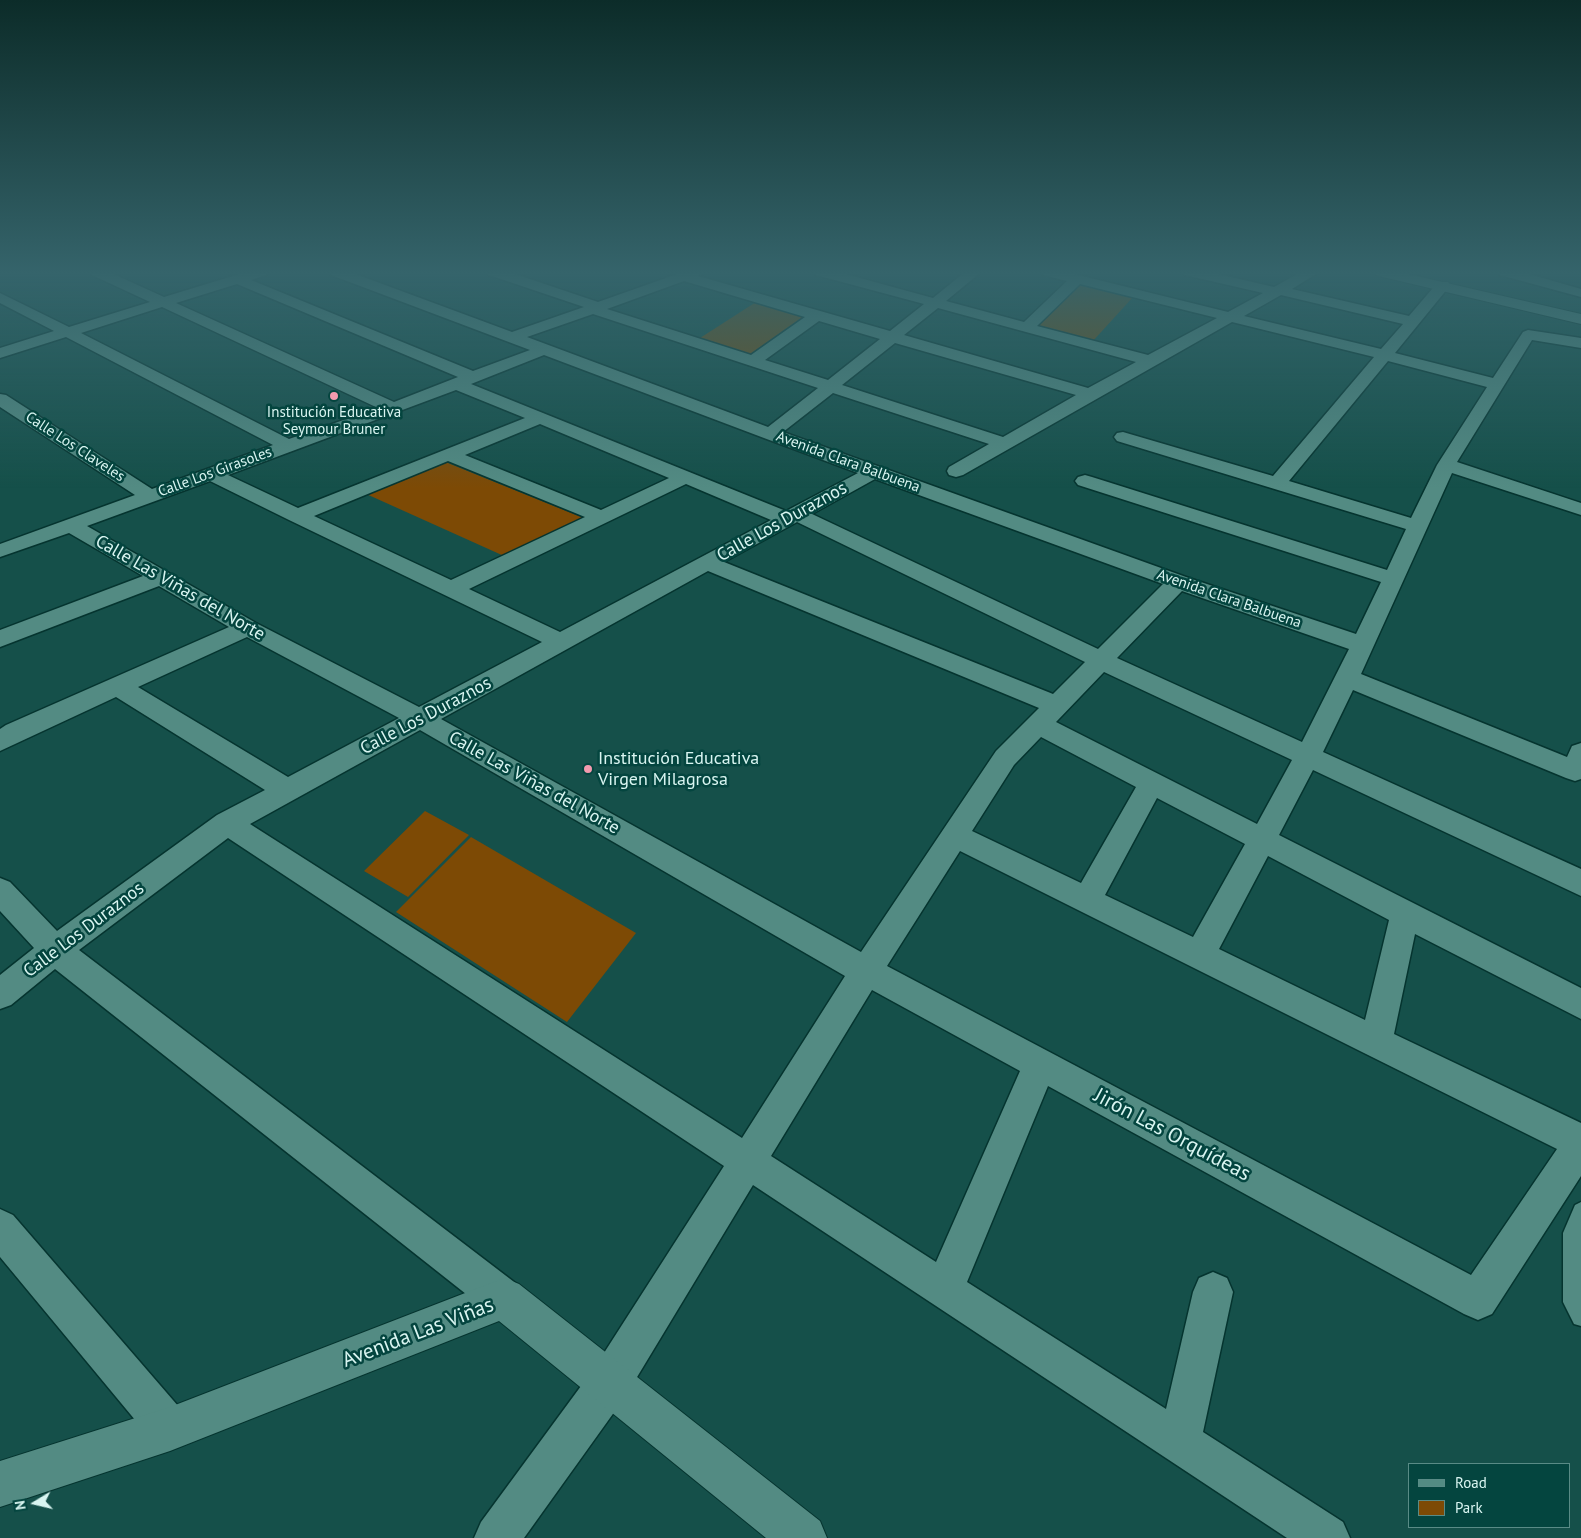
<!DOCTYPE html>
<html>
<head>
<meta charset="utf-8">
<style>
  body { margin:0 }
  #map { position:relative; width:1581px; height:1538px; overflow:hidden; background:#15504a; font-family:"PT Sans",sans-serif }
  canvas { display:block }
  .legend { position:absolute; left:1408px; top:1463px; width:162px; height:65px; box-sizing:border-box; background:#04453f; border:1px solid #598b86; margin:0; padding:6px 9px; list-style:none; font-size:15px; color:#d9f5f1 }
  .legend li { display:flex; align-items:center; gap:10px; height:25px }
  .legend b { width:25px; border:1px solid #598b86 }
  .north { position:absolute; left:10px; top:1478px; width:50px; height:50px; -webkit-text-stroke:4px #04453f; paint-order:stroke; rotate:261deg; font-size:14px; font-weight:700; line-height:20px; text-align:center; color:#d9f5f1 }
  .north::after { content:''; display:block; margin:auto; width:18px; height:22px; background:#d9f5f1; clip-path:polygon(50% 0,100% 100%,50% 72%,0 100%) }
</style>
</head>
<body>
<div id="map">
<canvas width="1581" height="1538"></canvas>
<ul class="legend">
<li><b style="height:6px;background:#538b83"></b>Road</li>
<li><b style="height:14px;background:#7d4a05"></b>Park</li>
</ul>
<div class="north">N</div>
</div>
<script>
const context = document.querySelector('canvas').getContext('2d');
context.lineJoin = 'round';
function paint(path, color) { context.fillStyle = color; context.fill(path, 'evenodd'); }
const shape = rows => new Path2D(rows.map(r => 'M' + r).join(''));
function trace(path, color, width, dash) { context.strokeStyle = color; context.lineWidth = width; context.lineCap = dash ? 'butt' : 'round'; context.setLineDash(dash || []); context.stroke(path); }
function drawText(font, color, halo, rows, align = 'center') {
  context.font = font + ' "PT Sans",sans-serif'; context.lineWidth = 5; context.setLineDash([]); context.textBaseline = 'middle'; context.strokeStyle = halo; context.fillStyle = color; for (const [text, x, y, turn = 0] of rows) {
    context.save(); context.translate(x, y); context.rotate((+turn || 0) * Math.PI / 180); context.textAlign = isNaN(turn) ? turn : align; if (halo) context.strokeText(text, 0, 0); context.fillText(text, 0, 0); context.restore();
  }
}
paint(shape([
  [1081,283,1134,296,1092,342,1036,326],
  [756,302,804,316,750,354,700,338],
  [443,461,586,519,504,556,364,493],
  [425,811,469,835,408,897,364,871],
  [471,837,636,933,567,1022,396,912]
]), '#7d4a05');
const service = shape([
  [1581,1202,1581,1326,1574,1324,1563,1302,1563,1233,1575,1205,1581,1202]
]);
const minor = shape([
  [90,272,109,272,164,297,246,272,268,272,266,275,251,280,473,371,530,350,331,275,329,272,350,272,512,332,584,307,489,275,487,272,509,272,598,302,683,272,704,272,698,276,890,331,924,304,816,275,814,272,838,272,933,298,965,272,981,272,946,301,1024,322,1067,281,1043,275,1041,272,1066,272,1228,312,1263,293,1185,275,1183,272,1209,272,1274,287,1301,272,1319,272,1292,289,1409,316,1438,282,1448,282,1450,285,1448,288,1395,353,1493,378,1523,332,1528,330,1581,338,1581,348,1532,340,1457,462,1581,503,1581,515,1452,473,1361,674,1567,757,1572,746,1581,743,1581,779,1575,781,1566,778,1353,690,1323,752,1581,869,1581,896,1313,770,1279,835,1581,988,1581,1019,1415,934,1394,1034,1581,1123,1581,1176,1492,1314,1478,1320,1464,1314,1048,1086,967,1282,1166,1409,1193,1292,1199,1278,1213,1272,1227,1278,1233,1292,1203,1432,1343,1522,1350,1538,1287,1538,753,1185,625,1397,524,1538,474,1538,481,1522,595,1367,724,1166,228,838,79,950,518,1285,524,1299,518,1313,504,1319,490,1313,55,969,11,1005,0,1009,0,975,34,948,0,911,0,878,10,882,57,931,217,815,265,790,116,697,0,751,0,729,6,725,229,627,159,586,0,647,0,630,143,576,69,533,0,557,0,544,135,495,0,407,0,394,6,395,152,489,273,445,66,337,0,358,0,348,54,331,0,303,0,293,69,327,150,302,92,275,90,272],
  [684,281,805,317,751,355,607,309,684,281],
  [237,284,458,377,394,402,176,303,237,284],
  [1080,284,1217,318,1148,355,1037,326,1080,284],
  [1281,295,1403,324,1381,349,1244,316,1281,295],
  [162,307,378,408,289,439,81,333,162,307],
  [938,308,1136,362,1088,388,904,335,938,308],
  [593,314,818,388,768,427,527,337,593,314],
  [819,321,880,339,828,380,765,360,819,321],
  [1232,322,1374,357,1273,476,1123,432,1117,433,1114,437,1117,441,1406,529,1387,570,1092,477,1085,475,1078,477,1075,481,1078,485,1381,582,1356,634,1186,577,783,432,833,393,989,444,949,467,947,471,949,475,956,477,963,475,1232,322],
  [895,343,1076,395,1003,437,842,385,895,343],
  [544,355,764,438,858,473,786,511,471,384,544,355],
  [1388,361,1487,387,1437,465,1411,518,1289,481,1388,361],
  [456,390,525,418,298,508,228,475,456,390],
  [540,424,669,478,601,510,465,455,540,424],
  [448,461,585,517,451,580,314,516,448,461],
  [875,479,1163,584,1098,649,812,514,875,479],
  [210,481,289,520,542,642,419,707,256,623,87,526,210,481],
  [686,484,771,520,560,632,469,589,686,484],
  [797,522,1085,662,1053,694,724,562,797,522],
  [708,571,1039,708,996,751,861,952,441,719,708,571],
  [1182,591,1349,649,1302,742,1117,658,1182,591],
  [247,637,399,718,288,777,138,687,247,637],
  [1104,672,1292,760,1257,824,1056,722,1104,672],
  [420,730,845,976,742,1138,250,824,420,730],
  [1041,737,1136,787,1081,883,972,831,1014,765,1041,737],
  [1157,798,1245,844,1193,937,1105,895,1157,798],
  [960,851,1364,1053,1557,1149,1471,1275,887,966,960,851],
  [1268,856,1389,920,1365,1020,1219,949,1268,856],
  [872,990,1020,1071,936,1262,771,1156,872,990],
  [1498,272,1522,272,1581,289,1581,297,1500,275,1498,272],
  [0,1209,13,1215,185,1414,191,1429,185,1444,170,1450,155,1444,0,1257,0,1209]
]);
const tertiary = shape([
  [1372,272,1399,272,1581,314,1581,324,1379,276,1372,272],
  [504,1278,519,1284,820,1521,827,1538,766,1538,499,1321,170,1451,0,1507,0,1461,170,1407,504,1278]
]);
trace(service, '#05342f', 3);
trace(minor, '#05342f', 3);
trace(tertiary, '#05342f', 2);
paint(service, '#538b83');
paint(minor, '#538b83');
paint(tertiary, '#538b83');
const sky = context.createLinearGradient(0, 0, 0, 488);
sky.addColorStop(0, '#0c2c29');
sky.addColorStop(0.56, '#35646b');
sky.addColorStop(1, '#35646b00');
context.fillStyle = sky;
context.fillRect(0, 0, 1581, 488);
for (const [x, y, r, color] of [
  [334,396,5,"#f29aae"],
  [588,769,5,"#f29aae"]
]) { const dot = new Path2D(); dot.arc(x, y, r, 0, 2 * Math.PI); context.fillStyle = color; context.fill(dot); trace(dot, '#04453f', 2); }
drawText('15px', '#d9f5f1', '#04453f', [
  ["Institución Educativa",334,413],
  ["Seymour Bruner",334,430]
]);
drawText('15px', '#d9f5f1', '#04453f', [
  ["Calle Los Claveles",75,447,33],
  ["Avenida Clara Balbuena",848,462,20],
  ["Calle Los Girasoles",215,472,-20],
  ["Avenida Clara Balbuena",1229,599,19]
]);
drawText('18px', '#d9f5f1', '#04453f', [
  ["Calle Los Duraznos",782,522,-29],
  ["Calle Las Viñas del Norte",180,588,30],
  ["Calle Los Duraznos",426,716,-28],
  ["Calle Las Viñas del Norte",534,783,29],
  ["Calle Los Duraznos",84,930,-37]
]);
drawText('18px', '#d9f5f1', '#04453f', [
  ["Institución Educativa",598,759],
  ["Virgen Milagrosa",598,780]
], 'left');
drawText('21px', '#d9f5f1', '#04453f', [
  ["Jirón Las Orquídeas",1172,1135,28],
  ["Avenida Las Viñas",418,1333,-21]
]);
</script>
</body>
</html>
